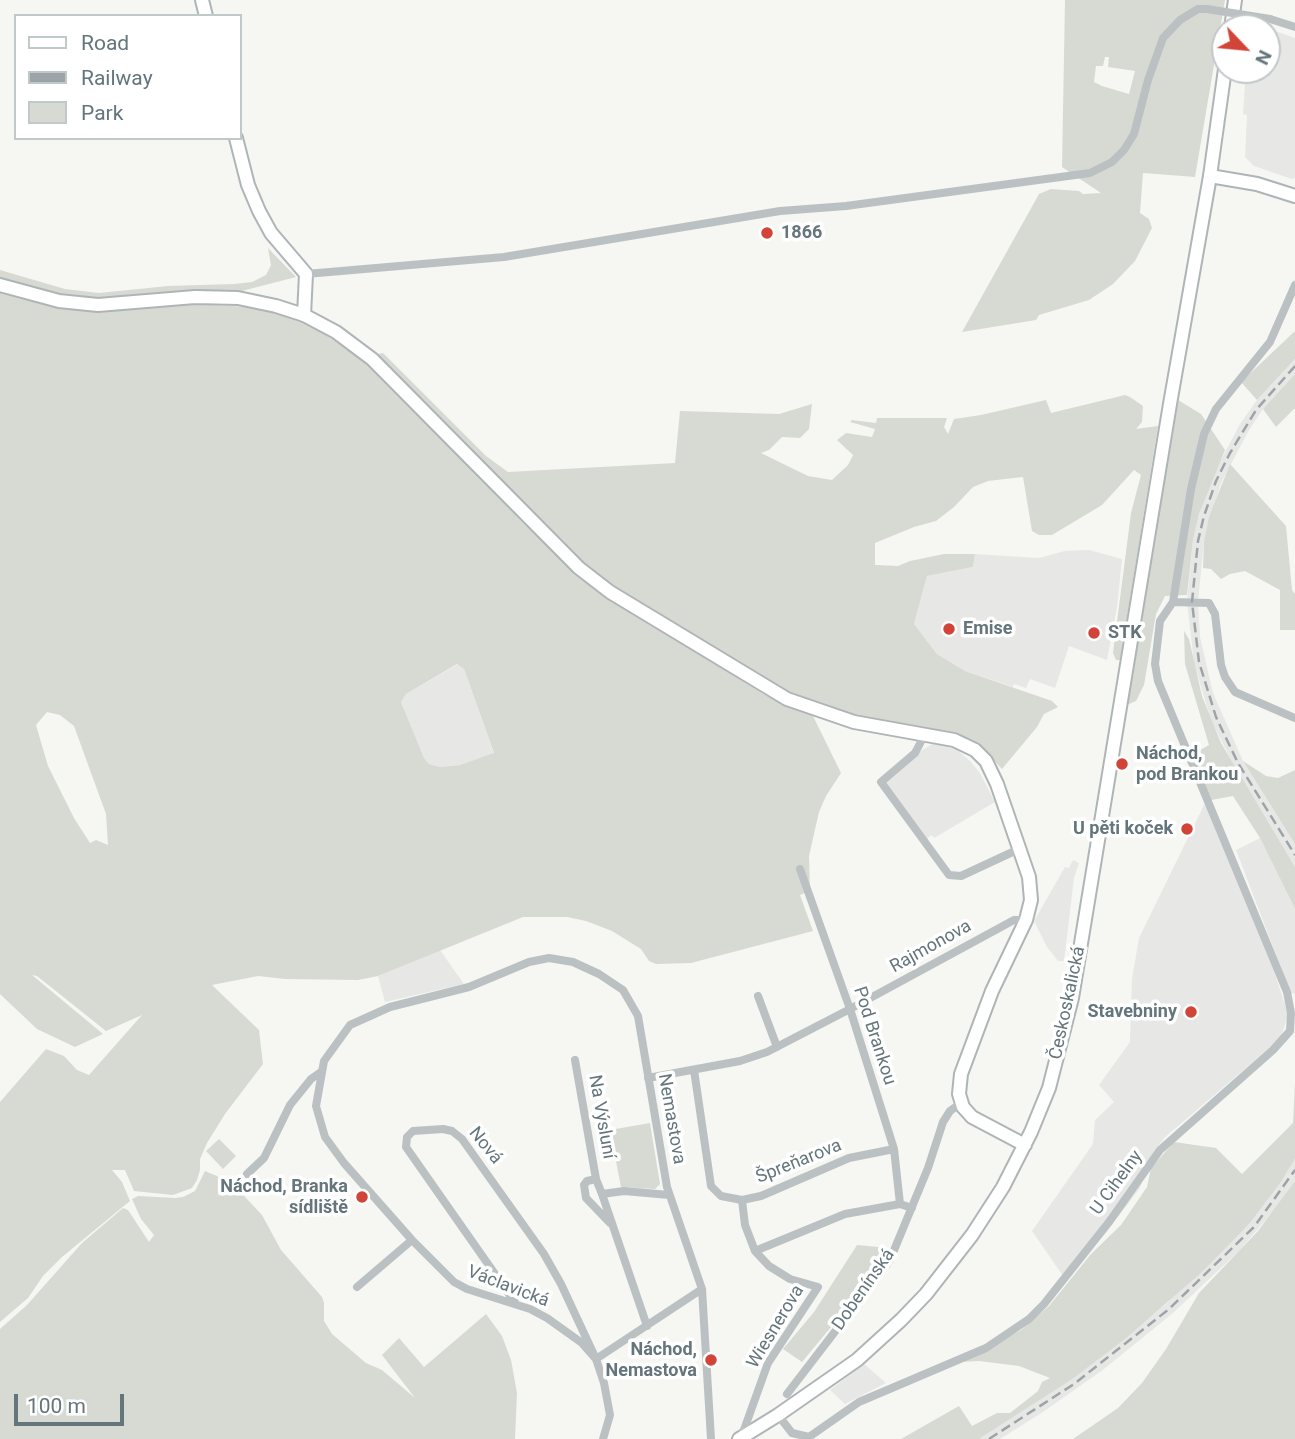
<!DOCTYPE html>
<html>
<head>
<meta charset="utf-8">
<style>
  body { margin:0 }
  #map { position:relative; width:1295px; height:1439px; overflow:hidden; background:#f6f6f3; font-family:Roboto,sans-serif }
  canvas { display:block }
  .legend { position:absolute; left:14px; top:14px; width:228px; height:126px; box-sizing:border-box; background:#fff; border:2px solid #c1c8ca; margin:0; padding:9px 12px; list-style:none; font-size:21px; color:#64757b }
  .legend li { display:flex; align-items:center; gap:14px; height:35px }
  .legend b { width:35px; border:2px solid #c1c8ca }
  .north { position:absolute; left:1211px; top:14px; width:70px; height:70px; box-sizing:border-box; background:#fff; border:2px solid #c1c8ca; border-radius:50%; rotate:116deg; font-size:19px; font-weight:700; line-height:28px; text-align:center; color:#64757b }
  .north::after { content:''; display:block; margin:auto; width:24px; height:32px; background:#d24437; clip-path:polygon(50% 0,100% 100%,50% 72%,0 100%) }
  .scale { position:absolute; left:14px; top:1394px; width:110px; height:32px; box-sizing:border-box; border:4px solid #64757b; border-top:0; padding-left:9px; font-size:21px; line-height:24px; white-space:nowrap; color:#64757b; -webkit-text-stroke:5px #fff; paint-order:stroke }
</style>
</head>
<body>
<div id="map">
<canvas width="1295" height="1439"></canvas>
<ul class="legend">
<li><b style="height:9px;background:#fff"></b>Road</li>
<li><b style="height:9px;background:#9ca4a7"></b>Railway</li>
<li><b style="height:19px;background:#d7dad3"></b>Park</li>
</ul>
<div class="north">N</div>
<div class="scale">100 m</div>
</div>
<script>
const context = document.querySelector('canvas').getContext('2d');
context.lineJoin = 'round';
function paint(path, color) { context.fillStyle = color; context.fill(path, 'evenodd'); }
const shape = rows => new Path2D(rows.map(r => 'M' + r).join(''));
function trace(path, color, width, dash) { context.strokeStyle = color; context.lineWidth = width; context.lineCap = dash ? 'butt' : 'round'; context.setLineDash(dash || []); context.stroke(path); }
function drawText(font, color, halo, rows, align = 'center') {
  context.font = font + ' Roboto,sans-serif'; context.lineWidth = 7; context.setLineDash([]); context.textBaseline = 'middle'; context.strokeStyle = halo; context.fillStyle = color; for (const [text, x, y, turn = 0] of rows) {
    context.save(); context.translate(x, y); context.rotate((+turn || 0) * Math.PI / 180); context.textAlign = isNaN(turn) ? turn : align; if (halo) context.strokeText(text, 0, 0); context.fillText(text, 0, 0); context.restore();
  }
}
paint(shape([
  [1267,30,1278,32,1295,38,1295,178,1292,179,1254,166,1245,157,1247,115,1243,114,1246,70,1267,70],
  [1295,359,1295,374,1263,409,1249,430,1221,483,1204,542,1198,602,1200,637,1213,693,1243,761,1295,844,1295,867,1234,766,1211,720,1194,663,1187,602,1193,540,1199,514,1211,479,1240,424,1257,400],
  [1089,550,1122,559,1117,607,1107,660,1069,646,1055,688,1030,679,1026,688,1014,684,1013,687,965,671,937,654,914,624,927,576,973,567,975,554,1039,558,1065,551],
  [458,664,464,669,494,754,460,765,440,767,429,764,424,758,401,702,406,694],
  [934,743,939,743,957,750,970,761,980,773,995,802,934,838,932,835,925,840,885,782,921,751],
  [1206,801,1274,971,1288,1014,1281,1038,1164,1138,1152,1155,1140,1188,1118,1217,1063,1276,1032,1231,1093,1144,1095,1120,1114,1102,1099,1085,1130,1042,1132,979,1139,938],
  [1260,838,1295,909,1295,993,1291,994,1236,850],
  [1073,860,1079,863,1074,878,1064,961,1058,961,1047,947,1034,921,1065,867,1069,868],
  [440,950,464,984,385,1002,378,976],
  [1295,1159,1295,1181,1276,1208,1239,1251,1173,1313,1104,1369,1043,1412,1000,1439,979,1439,1071,1380,1165,1305,1250,1223,1281,1182],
  [864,1364,886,1383,845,1404,830,1390]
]), '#e7e7e6');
paint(shape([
  [1065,0,1225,0,1195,177,1143,173,1140,213,1149,219,1152,228,1135,261,1113,284,1089,300,1039,315,1036,320,962,332,1039,194,1051,189,1079,191,1083,194,1101,193,1062,167],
  [1105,57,1109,57,1108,67,1135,71,1129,94,1102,86,1094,82,1096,66,1103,66],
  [268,248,296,277,238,292,194,291,98,298,60,294,0,278,0,270,65,289,99,293,168,286,234,284,252,282,266,275,271,265],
  [0,292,58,308,98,311,195,304,251,307,275,312,317,329,368,364,525,525,594,588,763,694,813,716,841,773,826,796,819,812,809,856,810,891,800,895,813,931,691,963,656,964,649,961,641,949,612,931,586,921,567,917,523,917,378,976,358,980,285,979,258,976,212,985,259,1030,263,1064,225,1114,207,1143,200,1159,200,1170,197,1180,192,1188,173,1195,134,1191,125,1170,112,1170,122,1182,130,1201,62,1257,43,1276,28,1298,0,1322,0,1102,46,1049,64,1056,77,1070,89,1075,142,1015,106,1031,37,976,32,975,103,1034,75,1047,37,1029,0,994],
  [457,664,464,669,494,753,460,765,440,767,429,764,424,758,401,702,406,694],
  [47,712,60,715,74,726,106,814,108,845,96,840,90,843,74,818,48,766,36,725],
  [1295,331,1295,359,1257,400,1241,382],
  [383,353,486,456,508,472,675,463,680,411,779,414,812,404,809,429,800,438,782,437,769,450,761,453,808,476,832,480,848,465,853,455,837,440,846,433,872,437,875,429,850,422,852,420,876,423,877,418,947,418,944,427,948,434,954,419,981,415,1046,400,1051,413,1125,395,1130,397,1143,406,1142,422,1136,429,1158,426,1120,660,1116,660,1113,653,1131,513,1141,475,1134,470,1102,505,1052,535,1039,535,1032,531,1023,477,988,481,973,487,954,507,936,521,914,527,875,543,875,565,878,565,898,566,910,561,944,554,975,554,973,567,927,576,914,624,937,654,965,671,1052,701,1058,707,1044,714,1037,727,1002,769,978,744,956,733,856,715,790,693,614,586,584,563,535,515,377,354],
  [1295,374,1295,408,1276,427,1263,409],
  [1178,400,1201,414,1225,450,1199,514,1193,540,1187,595,1165,596,1156,614,1144,685,1136,701,1129,704,1125,702],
  [1230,464,1286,526,1292,590,1295,594,1295,630,1280,630,1280,590,1245,571,1230,574,1221,579,1211,569,1203,568,1204,542,1209,517],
  [1184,631,1189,639,1202,696,1221,743,1295,867,1295,909,1260,838,1233,796,1206,801,1186,758,1209,745,1185,664],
  [1243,761,1266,776,1278,778,1295,770,1295,844],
  [1295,1082,1295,1159,1281,1182,1250,1223,1202,1272,1125,1339,1071,1380,979,1439,901,1439,959,1406,972,1426,997,1413,1010,1413,1038,1391,1042,1382,1050,1378,1019,1366,979,1361,961,1362,1021,1330,1049,1306,1091,1254,1121,1225,1147,1187,1151,1168,1174,1142,1216,1148,1242,1174,1293,1123],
  [650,1123,660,1184,655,1189,621,1187,610,1130],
  [219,1139,236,1156,223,1169,206,1151],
  [205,1171,231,1182,262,1215,281,1250,322,1297,324,1303,324,1321,332,1334,366,1363,382,1370,415,1398,382,1355,399,1338,424,1367,486,1314,502,1336,511,1360,517,1393,515,1439,0,1439,0,1329,27,1305,82,1243,123,1208,128,1210,149,1242,154,1235,141,1219,132,1199,138,1196,175,1198,183,1197,195,1191],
  [1295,1181,1295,1439,1073,1439,1118,1408,1142,1383,1166,1349,1199,1293,1258,1231],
  [857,1245,889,1248,846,1309,802,1362,783,1349,814,1312]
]), '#d7dad3');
const secondary = shape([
  [202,0,206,16],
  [236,138,248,185,259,211,271,233,306,274,304,315],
  [1210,176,1257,184,1295,196]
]);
const primary = shape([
  [1231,28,1235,0],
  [0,285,59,301,98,305,195,297,238,298,276,306,304,315,336,332,372,359,579,568,610,592,787,699,854,722,954,740,975,750,986,761,997,784,1029,877,1031,900,1026,920,992,991,961,1074,959,1094,963,1107,972,1117,1025,1145],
  [739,1439,778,1415,857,1360,901,1320,926,1294,972,1235,1003,1187,1031,1132,1049,1088,1072,998,1170,404,1210,176,1225,69]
]);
trace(secondary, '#aeb5b8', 16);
trace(primary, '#afb5b7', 16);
trace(shape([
  [1270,19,1295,27],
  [306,274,504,257,780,211,846,206,1090,173,1112,162,1124,150,1134,134,1148,80,1163,38,1180,20,1198,9,1207,9],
  [1173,602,1209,603,1215,614,1221,665,1225,677,1235,692,1295,718],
  [925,734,915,753,881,782,949,875,961,876,1019,849],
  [800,869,850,1009,894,1149,900,1204,912,1208],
  [758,996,777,1047],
  [575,1060,596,1179],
  [694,1070,711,1186,721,1196,742,1200,761,1196,849,1158,894,1149],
  [648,1078,740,1061,767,1052,850,1009,1014,920,1026,920],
  [247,1174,264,1158,290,1105,311,1079,321,1072],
  [602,1194,624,1191,669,1195],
  [610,1223,586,1198,584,1185,587,1181,596,1179,602,1194,647,1326],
  [755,1251,845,1214,900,1204],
  [357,1287,412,1240],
  [516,1304,406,1147,407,1137,413,1131,443,1129,452,1131,462,1139,544,1254,561,1284,596,1359,604,1383,610,1415,603,1439],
  [596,1359,582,1343,547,1318,530,1309,467,1289,454,1282,412,1240,344,1163,325,1137,316,1106,324,1061,350,1025,390,1007,469,987,529,962,549,958,573,962,599,974,623,990,638,1016,667,1187,702,1289,711,1439],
  [596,1359,702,1289],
  [787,1394,890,1260,928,1168,943,1122,950,1111,961,1103],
  [778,1415,792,1433,809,1437,859,1402,986,1348,1029,1319,1044,1304,1109,1222,1160,1150,1273,1050,1290,1031,1291,1013,1287,992,1158,681,1155,664,1160,621,1173,602,1191,489,1204,434,1216,409,1270,342,1295,285],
  [741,1438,768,1363,818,1287,790,1279,769,1266,755,1251,745,1225,742,1200]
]), '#bbc1c3', 8);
trace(secondary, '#fff', 12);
trace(primary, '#fff', 12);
trace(shape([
  [1295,366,1256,410,1230,453,1216,481,1204,516,1198,541,1192,602,1199,662,1216,717,1238,763,1295,855],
  [989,1439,1074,1384,1169,1309,1254,1227,1295,1170]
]), '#9ca4a7', 2.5, [10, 5]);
trace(shape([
  [1207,9,1270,19]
]), '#bbc1c3', 8);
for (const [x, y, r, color] of [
  [767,233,7,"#d24437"],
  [949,629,7,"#d24437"],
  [1094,633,7,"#d24437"],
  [1122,764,7,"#d24437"],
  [1187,829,7,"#d24437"],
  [1191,1012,7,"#d24437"],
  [362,1197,7,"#d24437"],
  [711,1360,7,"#d24437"]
]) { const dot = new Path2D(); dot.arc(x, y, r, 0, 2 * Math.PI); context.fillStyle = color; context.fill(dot); trace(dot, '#fff', 2.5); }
drawText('bold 18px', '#64757b', '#fff', [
  ["1866",781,233],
  ["Emise",963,629],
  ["STK",1108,633],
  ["Náchod,",1136,754],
  ["pod Brankou",1136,775],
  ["U pěti koček",1173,829,"right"],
  ["Stavebniny",1177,1012,"right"],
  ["Náchod, Branka",348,1187,"right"],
  ["sídliště",348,1208,"right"],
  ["Náchod,",697,1350,"right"],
  ["Nemastova",697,1371,"right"]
], 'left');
drawText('18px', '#64757b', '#fff', [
  ["Rajmonova",931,947,-29],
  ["Českoskalická",1068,1003,-78],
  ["Pod Brankou",874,1036,72],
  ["Na Výsluní",601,1117,80],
  ["Nemastova",671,1119,80],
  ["Nová",485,1146,51],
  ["Špreňarova",799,1162,-22],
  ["U Cihelny",1117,1183,-54],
  ["Václavická",508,1287,21],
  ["Dobenínská",864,1290,-55],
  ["Wiesnerova",776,1327,-59]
]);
</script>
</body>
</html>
